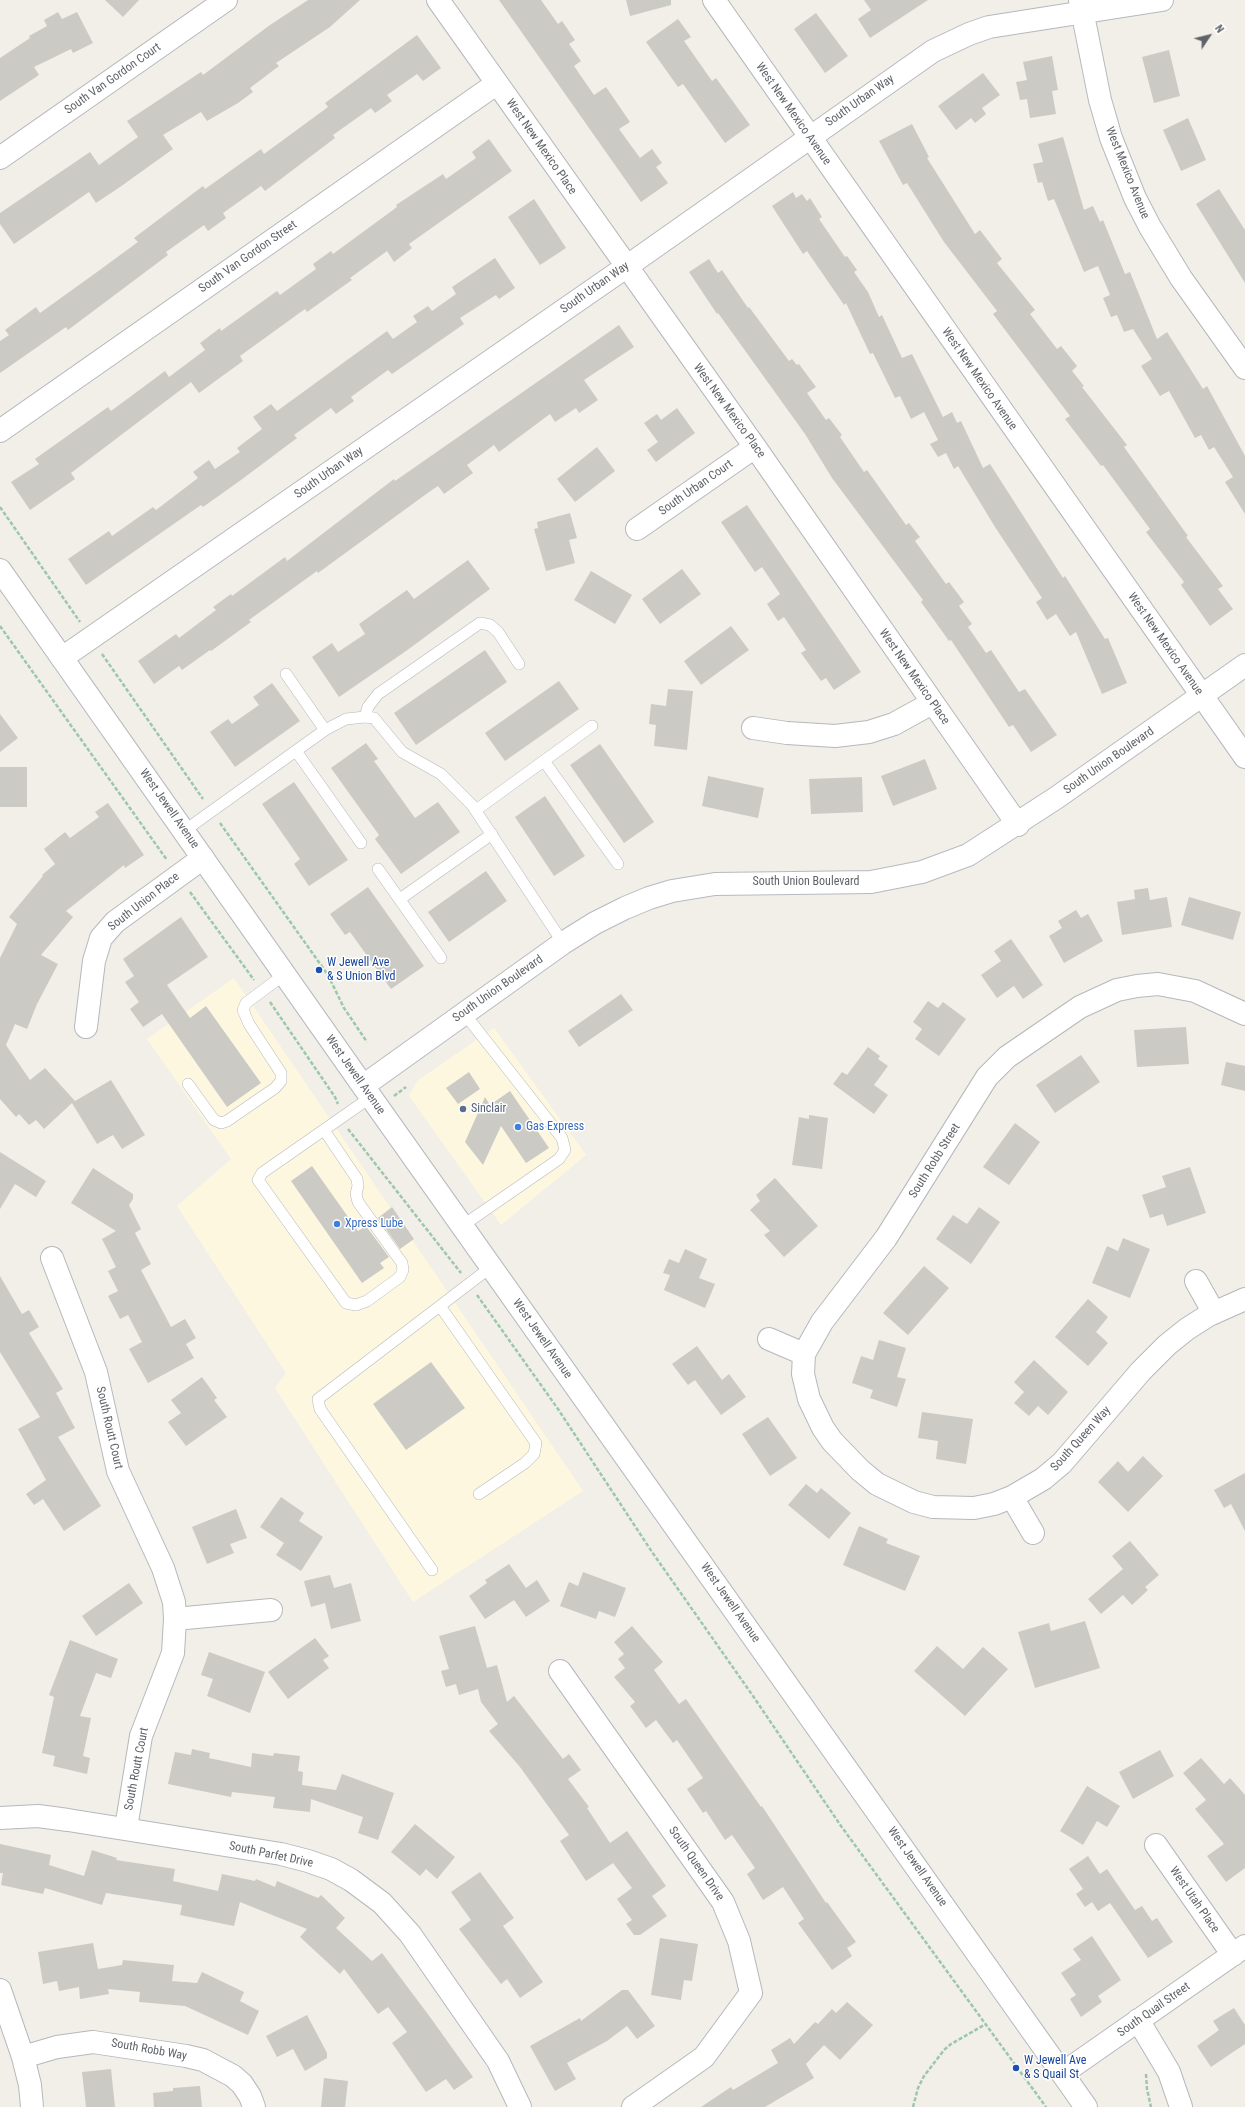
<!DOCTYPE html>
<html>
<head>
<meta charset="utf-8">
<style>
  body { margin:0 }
  #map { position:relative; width:1245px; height:2107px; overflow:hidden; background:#f1efe8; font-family:"Roboto Condensed",sans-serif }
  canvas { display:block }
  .north { position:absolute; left:1189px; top:16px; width:40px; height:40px; -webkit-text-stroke:3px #fff; paint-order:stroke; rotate:55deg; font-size:11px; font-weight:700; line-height:16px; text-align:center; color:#5f6368 }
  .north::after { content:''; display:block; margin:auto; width:14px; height:18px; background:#5f6368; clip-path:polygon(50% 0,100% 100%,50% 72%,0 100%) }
</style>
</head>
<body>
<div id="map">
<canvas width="1245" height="2107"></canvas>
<div class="north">N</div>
</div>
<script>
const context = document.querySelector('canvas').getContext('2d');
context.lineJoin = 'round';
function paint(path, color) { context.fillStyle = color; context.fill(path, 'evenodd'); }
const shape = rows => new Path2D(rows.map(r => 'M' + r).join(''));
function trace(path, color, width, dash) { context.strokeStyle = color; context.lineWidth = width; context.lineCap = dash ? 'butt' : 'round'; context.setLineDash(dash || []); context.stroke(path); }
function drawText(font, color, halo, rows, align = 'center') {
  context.font = font + ' "Roboto Condensed",sans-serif'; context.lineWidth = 3; context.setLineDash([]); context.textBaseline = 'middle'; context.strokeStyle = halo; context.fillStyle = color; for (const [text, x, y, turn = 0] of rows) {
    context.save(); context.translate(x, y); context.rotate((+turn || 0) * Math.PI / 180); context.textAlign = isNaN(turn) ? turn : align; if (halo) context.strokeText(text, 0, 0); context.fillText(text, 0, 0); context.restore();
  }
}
paint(shape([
  [234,978,583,1491,413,1602,275,1388,286,1373,177,1206,231,1159,147,1039],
  [494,1028,586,1155,501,1225,409,1096,417,1081]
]), '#fef7e0');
paint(shape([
  [105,0,139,0,123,17],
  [308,0,360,0,330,27,276,63,279,66,250,88,253,92,238,103,207,121,201,112,163,135,173,149,120,187,96,203,89,192,14,244,0,224,0,213,90,152,99,165,138,137,127,121,201,72,203,75,270,25],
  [499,0,541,0,558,24,562,21,575,40,569,44,581,61,574,66,594,95,606,87,630,122,619,129,640,158,652,149,662,163,656,167,668,183,641,202],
  [626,0,671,0,671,5,630,16],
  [864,0,928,0,870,38,858,19,871,10],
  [58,12,62,19,77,12,93,43,73,53,71,49,34,67,39,75,0,101,0,58,30,38,29,36,47,26,44,20],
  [816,13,848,56,825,73,794,29],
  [678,19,691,37,684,41,712,81,716,78,750,125,725,143,683,84,678,87,646,42],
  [417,35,441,68,423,81,417,74,387,95,392,101,375,113,371,108,333,135,335,138,265,191,261,186,223,213,226,218,208,231,204,225,166,252,168,255,68,330,66,327,0,373,0,341,9,335,5,330,36,307,40,313,97,272,138,242,134,238,203,186,205,189,261,149,264,154,328,107,325,103],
  [1169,50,1180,96,1154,103,1142,57],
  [1052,56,1058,90,1052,91,1056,114,1030,118,1027,99,1020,100,1016,82,1027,80,1023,62],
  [983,73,1000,95,982,108,986,114,975,123,971,118,956,130,938,106],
  [1188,118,1206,160,1181,171,1163,130],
  [912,124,929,157,927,158,975,234,980,230,1002,259,997,263,1035,310,1030,314,1057,349,1061,346,1077,366,1072,371,1084,386,1082,387,1127,445,1124,447,1188,536,1186,537,1223,586,1218,589,1233,609,1210,626,1181,585,1184,582,1146,532,1150,529,1103,465,1101,466,1065,419,1070,416,993,314,997,311,944,242,907,183,903,185,879,141],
  [1063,137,1084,210,1093,206,1100,222,1103,220,1125,274,1130,272,1157,339,1167,332,1203,389,1207,386,1245,456,1245,514,1225,482,1233,477,1214,447,1209,450,1201,435,1195,438,1169,391,1160,396,1141,366,1152,359,1133,329,1124,332,1117,315,1111,317,1103,298,1110,295,1098,266,1084,272,1054,199,1048,201,1042,182,1038,183,1033,164,1043,162,1038,144],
  [489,139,512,171,409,244,412,248,394,262,387,251,350,278,352,280,307,312,305,309,240,356,243,361,199,393,191,382,71,473,75,479,30,510,11,482,39,464,35,459,108,407,111,411,165,371,169,377,205,350,200,343,220,328,221,331,277,291,280,295,316,269,313,264,331,251,333,254,397,207,396,205,443,174,446,179,476,158,472,152],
  [1219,189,1245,230,1245,283,1196,204],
  [793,192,796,198,802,194,807,201,810,198,822,217,819,219,845,257,847,256,857,270,854,272,868,292,879,317,882,315,902,358,912,354,943,417,952,412,957,423,961,421,983,468,990,464,1063,578,1065,576,1105,639,1108,638,1127,683,1102,694,1076,632,1070,636,1056,614,1047,620,1036,602,1042,598,995,527,958,466,954,469,946,453,938,457,930,444,938,440,924,412,911,419,900,396,895,398,873,353,870,354,846,303,844,305,807,251,803,254,772,206],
  [534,199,566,248,540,265,508,217],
  [495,258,515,288,499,299,496,295,460,318,464,324,392,374,388,370,351,397,354,401,336,414,331,408,294,435,297,438,241,480,203,507,201,505,86,585,68,559,109,531,112,536,153,507,156,510,198,478,193,472,209,460,215,469,240,452,237,448,262,429,253,417,271,404,277,411,387,331,393,339,417,322,413,316,428,306,432,311,456,294,452,287],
  [709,259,718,273,722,270,748,308,749,307,789,361,792,359,797,365,799,364,816,387,807,393,826,420,829,418,842,435,840,437,864,472,867,470,906,525,909,523,920,537,915,541,946,584,949,582,964,602,959,606,972,624,968,627,986,653,991,650,1019,692,1025,689,1057,735,1031,752,1013,725,1009,727,951,640,949,641,921,602,923,600,832,478,805,434,718,313,717,314,689,272],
  [619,325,634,347,584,380,598,400,579,413,576,408,555,422,550,414,499,452,494,445,467,465,473,473,444,494,438,486,429,492,318,573,317,571,249,620,251,622,211,651,210,650,182,670,179,666,154,684,138,661,176,634,179,638,216,610,213,607,231,594,232,596,285,557,287,561,394,479,395,481],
  [677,408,695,433,656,462,647,450,658,442,644,423,657,414,661,420],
  [597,447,615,471,575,502,557,479],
  [747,505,861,672,834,690,826,678,821,681,801,653,806,650,784,617,778,621,767,604,780,594,762,567,755,572,721,522],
  [570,513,577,538,569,540,575,563,546,571,534,529,538,528,537,522],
  [468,560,490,589,406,651,339,697,312,657,332,643,338,652,365,634,359,624,407,590,414,599],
  [682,569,701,594,660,624,642,599],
  [591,571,632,595,615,624,574,600],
  [731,626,749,650,701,685,684,661],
  [485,650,507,682,416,745,394,713],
  [559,681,579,709,505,761,485,733],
  [272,683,300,721,235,767,210,732,228,719,232,724,259,705,253,697],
  [668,689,693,691,687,750,654,746,656,725,649,724,651,704,666,706],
  [0,714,18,738,0,752],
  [366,743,378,759,374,761,415,818,438,802,460,832,401,874,375,839,379,835,331,768],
  [600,744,654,822,624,843,570,765],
  [925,759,937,789,893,806,881,776],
  [0,767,27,767,27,807,0,807],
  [708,776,764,788,758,818,702,806],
  [862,777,863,812,811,814,809,779],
  [294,782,348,860,309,886,294,864,300,859,262,804],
  [545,796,585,856,554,876,515,817],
  [108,803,144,855,125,868,124,865,66,911,73,917,41,955,58,964,37,1004,27,1029,15,1024,6,1045,30,1080,45,1068,75,1101,111,1080,145,1135,122,1149,113,1135,97,1144,72,1103,44,1129,36,1120,29,1125,19,1114,16,1117,0,1099,0,958,17,924,9,917,43,876,42,875,55,864,44,849,65,832,70,838,99,817,95,812],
  [486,871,507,901,449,942,428,912],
  [368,887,424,966,391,989,350,932,345,935,330,914],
  [1148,888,1150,900,1167,897,1172,927,1122,935,1117,902,1135,899,1134,890],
  [1189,897,1241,912,1233,940,1181,925],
  [1076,910,1081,918,1088,914,1103,941,1064,963,1049,936,1062,928,1058,921],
  [181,917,208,957,167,985,190,1018,206,1006,261,1083,227,1107,162,1014,143,1027,130,1009,139,1002,125,982,134,976,123,959],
  [1011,939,1043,985,1023,999,1014,986,997,998,981,975,1001,961,994,951],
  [621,994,633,1010,579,1047,568,1031],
  [928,1001,938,1008,943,1002,966,1019,939,1056,915,1039,922,1029,913,1022],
  [1186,1027,1189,1064,1137,1067,1134,1030],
  [868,1047,880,1056,878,1059,888,1066,874,1085,888,1095,874,1114,833,1084,842,1072,847,1075],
  [1081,1055,1100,1082,1055,1113,1036,1085],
  [1226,1062,1245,1066,1245,1091,1221,1085],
  [469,1072,480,1089,458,1104,446,1088],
  [510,1091,549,1148,526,1163,501,1126,483,1165,465,1142,485,1097,490,1105],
  [809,1115,828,1118,822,1169,792,1165,799,1117,809,1119],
  [1015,1123,1040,1142,1009,1185,983,1167],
  [0,1152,46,1181,36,1197,15,1184,0,1209],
  [312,1166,358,1231,366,1226,389,1257,380,1263,384,1268,362,1283,291,1181],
  [1190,1167,1206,1213,1167,1226,1163,1214,1150,1218,1142,1195,1166,1187,1162,1176],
  [93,1168,133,1194,133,1199,129,1205,141,1229,135,1233,151,1264,141,1270,171,1327,185,1319,196,1338,186,1344,194,1358,148,1383,129,1349,142,1342,128,1315,120,1319,108,1296,118,1291,108,1271,116,1267,102,1239,116,1231,71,1203],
  [775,1178,818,1226,784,1257,764,1235,770,1231,750,1210,760,1201,756,1195],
  [392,1207,414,1239,400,1249,378,1218],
  [979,1207,1000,1222,971,1264,936,1239,953,1215,967,1224],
  [1123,1238,1150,1249,1130,1298,1092,1283,1107,1246,1118,1251],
  [685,1249,707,1259,699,1278,715,1284,705,1308,664,1290,670,1275,663,1273,669,1259,679,1263],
  [924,1266,949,1288,908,1335,883,1313],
  [0,1276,22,1314,29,1310,39,1327,29,1333,63,1389,56,1393,75,1428,58,1437,101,1506,64,1531,43,1499,34,1505,26,1494,46,1480,18,1429,40,1417,0,1352],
  [1088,1299,1108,1317,1096,1332,1108,1343,1088,1366,1055,1337],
  [879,1340,906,1348,897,1377,906,1379,897,1407,870,1398,873,1390,852,1383,861,1356,873,1360],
  [697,1346,722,1380,729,1374,746,1397,721,1415,695,1380,688,1385,672,1364],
  [1034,1360,1068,1392,1048,1415,1038,1406,1029,1416,1014,1403,1024,1392,1014,1382],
  [431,1362,465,1408,406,1450,373,1404],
  [202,1377,217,1398,214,1400,227,1417,186,1446,168,1422,181,1413,171,1400],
  [922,1412,973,1419,966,1464,936,1459,938,1441,918,1438],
  [768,1417,797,1458,770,1476,742,1434],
  [1143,1456,1163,1476,1128,1512,1098,1482,1118,1461,1128,1472],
  [1245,1473,1245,1531,1231,1504,1224,1508,1214,1490],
  [806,1484,817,1493,821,1488,851,1513,829,1539,788,1505],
  [281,1497,304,1513,299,1521,323,1537,301,1571,276,1555,284,1543,260,1527],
  [236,1509,247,1538,230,1544,234,1553,207,1564,192,1527],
  [859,1526,888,1539,886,1543,920,1556,905,1591,843,1565],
  [1130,1541,1159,1575,1145,1587,1148,1590,1132,1605,1123,1595,1101,1614,1088,1599,1123,1569,1112,1556],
  [509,1564,526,1588,537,1580,550,1601,526,1617,514,1600,485,1619,469,1596,487,1583,485,1580],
  [583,1572,626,1588,615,1617,599,1611,596,1619,560,1606,569,1582,578,1586],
  [330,1575,334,1588,351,1583,361,1621,331,1629,325,1603,311,1607,304,1581],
  [129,1583,143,1603,96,1636,82,1616],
  [1085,1621,1100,1668,1035,1688,1018,1632,1049,1623,1051,1631],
  [475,1626,487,1668,497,1665,507,1702,514,1696,563,1759,569,1754,581,1770,568,1779,589,1807,587,1808,610,1843,627,1831,666,1886,652,1896,667,1916,640,1935,634,1935,626,1924,632,1920,617,1899,632,1888,613,1863,586,1881,560,1841,569,1835,520,1767,489,1731,498,1724,481,1702,478,1689,459,1695,456,1684,446,1687,441,1671,449,1669,439,1636],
  [632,1626,663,1662,654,1670,679,1704,686,1699,761,1807,762,1806,826,1903,827,1902,856,1942,847,1948,852,1956,832,1970,798,1923,804,1919,783,1887,763,1900,747,1874,755,1868,732,1835,725,1840,706,1811,703,1813,687,1789,703,1778,677,1740,673,1743,656,1720,646,1728,630,1706,635,1702,614,1677,625,1668,618,1659,624,1654,614,1642],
  [315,1638,329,1656,323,1660,329,1668,288,1699,268,1672],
  [70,1640,118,1659,111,1678,96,1673,80,1716,91,1718,83,1756,90,1758,87,1774,53,1766,55,1756,42,1753,54,1697,49,1695],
  [937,1646,963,1669,983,1647,1008,1669,965,1716,914,1671],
  [209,1652,265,1672,250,1713,207,1696,213,1679,201,1675],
  [192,1749,210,1753,209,1758,251,1767,252,1753,273,1756,274,1753,300,1756,298,1771,303,1772,302,1785,336,1790,342,1774,394,1793,378,1840,358,1833,363,1817,311,1799,310,1812,273,1808,275,1797,232,1792,231,1797,168,1784,175,1752,191,1755],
  [1160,1750,1174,1776,1133,1799,1119,1772],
  [1201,1758,1224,1784,1230,1778,1245,1795,1245,1868,1226,1882,1207,1856,1224,1844,1195,1809,1206,1800,1183,1773],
  [1087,1786,1120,1806,1107,1827,1097,1821,1083,1845,1060,1831],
  [415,1824,455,1857,437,1879,426,1869,420,1876,391,1852],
  [0,1844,51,1855,49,1865,84,1876,92,1850,117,1858,116,1860,175,1869,173,1881,218,1891,222,1874,255,1881,256,1879,275,1887,277,1881,318,1898,321,1895,345,1918,336,1928,372,1961,382,1953,430,2017,473,2077,454,2090,446,2079,426,2092,392,2043,407,2032,388,2007,378,2014,344,1969,340,1974,300,1937,307,1929,240,1902,234,1926,180,1915,182,1905,106,1893,102,1905,45,1888,43,1894,1,1885,3,1873,0,1873],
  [1088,1856,1100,1874,1107,1869,1135,1910,1142,1906,1152,1921,1157,1918,1173,1942,1148,1958,1110,1903,1098,1911,1092,1902,1085,1907,1076,1894,1083,1889,1069,1869],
  [480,1872,514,1918,503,1926,543,1982,520,1998,507,1979,501,1984,459,1929,471,1920,451,1892],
  [1092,1936,1121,1980,1098,1996,1102,2002,1081,2017,1070,1999,1076,1995,1061,1973,1081,1960,1073,1949],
  [660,1938,698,1944,692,1981,684,1980,681,2000,651,1995],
  [93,1943,98,1969,122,1965,123,1960,174,1965,172,1981,197,1983,202,1972,244,1992,240,2001,259,2011,248,2035,185,2006,139,2002,140,1992,108,1989,109,1994,80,1999,79,1987,59,1991,57,1981,43,1984,38,1952],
  [622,1990,628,1990,655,2026,637,2039,627,2026,607,2041,567,2063,576,2079,555,2091,530,2046,580,2018,581,2021],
  [847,2002,873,2025,840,2060,824,2045,806,2064,814,2078,765,2107,701,2107,731,2087,733,2090,778,2063,771,2050,790,2038,794,2044,815,2022,818,2024,832,2009,836,2013],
  [1234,2008,1245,2025,1245,2044,1211,2067,1197,2046,1219,2030,1213,2021],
  [307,2015,327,2053,327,2058,305,2071,293,2049,277,2057,266,2036],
  [111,2069,115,2107,86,2107,82,2072],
  [324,2078,348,2081,345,2107,321,2107],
  [200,2086,202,2107,154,2107,153,2093,173,2091,173,2088]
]), '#cccac5');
const lane = shape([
  [365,717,368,707,378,694,480,623,490,625,498,632,519,664],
  [325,730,346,719,365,717,374,718,402,752,441,774,472,805,563,943],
  [296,751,361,843],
  [544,761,618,864],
  [476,810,592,726],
  [184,831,325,730,286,674],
  [378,869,441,958],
  [400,899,492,834],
  [188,1084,214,1120,221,1123,227,1121,275,1088,281,1081,281,1073,249,1024,243,1010,246,1003,285,974],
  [324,1130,357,1179,358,1186,356,1194,358,1202,402,1263,403,1270,400,1277,367,1301,356,1305,346,1303,258,1180,262,1173,371,1097],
  [462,1226,559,1159,565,1150,562,1138,464,1013],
  [440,1306,536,1443,534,1454,525,1463,479,1494],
  [432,1570,320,1409,318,1399,491,1267]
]);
const street = shape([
  [438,0,755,447,1018,825],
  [714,0,1245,757],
  [1080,0,1100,100,1111,138,1135,198,1150,227,1181,278,1245,368],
  [0,158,226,0],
  [0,431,496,84],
  [637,529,755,447],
  [62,658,626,267,933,51,969,34,989,27,1162,0],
  [753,728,787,733,835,736,869,732,894,724,932,703],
  [1245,1014,1195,991,1158,984,1137,986,1117,990,1080,1007,1007,1057,987,1077,886,1238,822,1322,804,1354,803,1374,809,1399,823,1428,832,1441,860,1470,877,1484,914,1502,933,1507,974,1508,994,1504,1012,1497,1043,1479,1062,1463,1141,1371,1167,1345,1187,1329,1209,1315,1245,1299],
  [86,1027,94,961,101,938,115,922,203,858],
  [52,1258,96,1372,118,1471,163,1568,174,1602,175,1619,173,1653,141,1736,126,1828],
  [1196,1281,1214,1313],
  [769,1339,804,1354],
  [1012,1497,1033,1533],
  [175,1619,271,1610],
  [560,1671,723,1902,739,1941,751,1993,704,2057,633,2107],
  [0,1818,38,1816,68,1820,281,1854,308,1861,331,1869,351,1880,382,1903,410,1934,498,2061,520,2107],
  [1156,1845,1233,1955],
  [0,1990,23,2057,30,2085,32,2107],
  [1138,2020,1169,2072,1181,2107],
  [23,2057,57,2047,93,2042,186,2056,203,2060,233,2076,242,2084,250,2096,254,2107],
  [1063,2073,1245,1946]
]);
const secondary = shape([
  [0,570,363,1086,1086,2107],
  [363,1086,563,943,595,923,625,908,649,898,672,891,715,884,871,882,922,872,968,855,1056,798,1245,665]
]);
trace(lane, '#b5b8bc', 12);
trace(street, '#b5b8bc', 24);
trace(secondary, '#b6babf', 24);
trace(shape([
  [0,507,80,622],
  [0,626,167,860],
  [102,654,203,799],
  [220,823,328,975,344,1008,367,1042],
  [190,892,254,980],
  [270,1002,335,1097,338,1104],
  [394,1096,406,1087],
  [348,1129,461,1273],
  [477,1295,558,1409,652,1552,753,1696,841,1826,1046,2107],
  [1146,2074,1147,2089,1151,2107],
  [913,2107,918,2088,924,2076,944,2050,951,2044,986,2024]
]), '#9cc7a9', 2.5, [4, 2]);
trace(lane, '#fff', 11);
trace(street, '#fff', 22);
trace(secondary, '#fff', 22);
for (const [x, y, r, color] of [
  [319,970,4,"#1a4fb4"],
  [463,1109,4,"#5c6f8a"],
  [518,1127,4,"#3f7fe0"],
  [337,1224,4,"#3f7fe0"],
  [1016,2068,4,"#1a4fb4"]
]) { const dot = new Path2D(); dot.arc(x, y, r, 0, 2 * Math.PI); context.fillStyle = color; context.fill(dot); trace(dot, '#fff', 1.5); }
drawText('12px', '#5f6368', '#fff', [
  ["South Van Gordon Court",113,79,-35],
  ["South Urban Way",860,101,-35],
  ["West New Mexico Avenue",793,114,55],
  ["West New Mexico Place",541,147,55],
  ["West Mexico Avenue",1127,173,68],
  ["South Van Gordon Street",248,257,-35],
  ["South Urban Way",595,288,-35],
  ["West New Mexico Avenue",979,379,55],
  ["West New Mexico Place",729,411,54],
  ["South Urban Way",329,473,-35],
  ["South Urban Court",696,488,-35],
  ["West New Mexico Avenue",1165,644,55],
  ["West New Mexico Place",914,677,55],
  ["South Union Boulevard",1109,761,-35],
  ["West Jewell Avenue",169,809,55],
  ["South Union Boulevard",806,882],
  ["South Union Place",144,902,-38],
  ["South Union Boulevard",498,989,-35],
  ["West Jewell Avenue",355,1075,55],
  ["South Robb Street",935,1161,-58],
  ["West Jewell Avenue",542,1339,55],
  ["South Routt Court",109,1428,77],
  ["South Queen Way",1081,1439,-48],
  ["West Jewell Avenue",730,1603,55],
  ["South Routt Court",137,1769,-79],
  ["South Parfet Drive",271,1855,12],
  ["South Queen Drive",696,1864,55],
  ["West Jewell Avenue",917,1867,55],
  ["West Utah Place",1194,1900,55],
  ["South Quail Street",1154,2010,-35],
  ["South Robb Way",149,2050,10]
]);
drawText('12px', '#164399', '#fff', [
  ["W Jewell Ave",327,963],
  ["& S Union Blvd",327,977],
  ["W Jewell Ave",1024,2061],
  ["& S Quail St",1024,2075]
], 'left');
drawText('12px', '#4e5e75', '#fff', [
  ["Sinclair",471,1109]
], 'left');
drawText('12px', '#366cbe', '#fff', [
  ["Gas Express",526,1127],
  ["Xpress Lube",345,1224]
], 'left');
</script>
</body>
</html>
